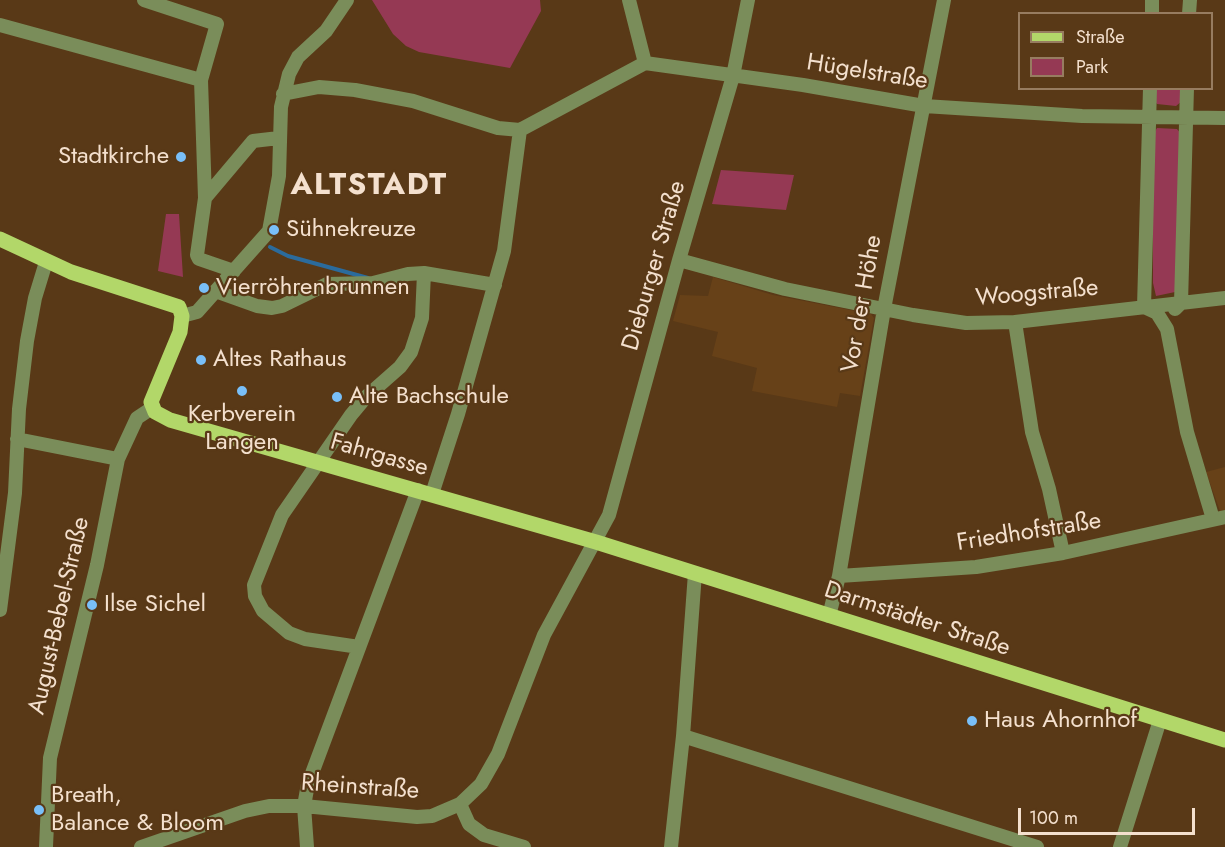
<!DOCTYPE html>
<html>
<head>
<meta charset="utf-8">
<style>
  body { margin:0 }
  #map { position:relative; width:1225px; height:847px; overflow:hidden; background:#593917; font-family:Jost,sans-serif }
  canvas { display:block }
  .legend { position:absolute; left:1018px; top:12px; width:195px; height:78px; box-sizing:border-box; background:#593917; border:2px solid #977c60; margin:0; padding:8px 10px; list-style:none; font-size:18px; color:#f4e0ce }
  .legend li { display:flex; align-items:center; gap:12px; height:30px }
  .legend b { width:30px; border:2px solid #977c60 }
  .scale { position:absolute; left:1018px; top:808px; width:177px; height:27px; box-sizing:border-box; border:3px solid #f4e0ce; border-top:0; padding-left:8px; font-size:18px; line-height:21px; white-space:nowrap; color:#f4e0ce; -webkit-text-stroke:4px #593917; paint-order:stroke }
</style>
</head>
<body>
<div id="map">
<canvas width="1225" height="847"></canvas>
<ul class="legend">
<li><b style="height:8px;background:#b2d769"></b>Straße</li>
<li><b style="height:16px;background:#953954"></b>Park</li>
</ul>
<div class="scale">100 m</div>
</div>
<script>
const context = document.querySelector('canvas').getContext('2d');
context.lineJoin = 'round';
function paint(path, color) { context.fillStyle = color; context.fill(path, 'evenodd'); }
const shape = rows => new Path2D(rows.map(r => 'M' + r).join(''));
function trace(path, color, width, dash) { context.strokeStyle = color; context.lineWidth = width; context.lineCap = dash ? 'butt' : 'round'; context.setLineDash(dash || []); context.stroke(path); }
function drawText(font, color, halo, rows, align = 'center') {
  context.font = font + ' Jost,sans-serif'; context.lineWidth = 4.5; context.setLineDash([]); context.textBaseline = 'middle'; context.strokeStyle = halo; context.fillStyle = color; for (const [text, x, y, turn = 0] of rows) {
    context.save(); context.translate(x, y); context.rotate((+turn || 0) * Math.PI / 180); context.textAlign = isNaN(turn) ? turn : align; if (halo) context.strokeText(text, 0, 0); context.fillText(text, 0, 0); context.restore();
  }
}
paint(shape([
  [713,277,773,295,871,314,874,318,860,396,840,393,837,407,752,391,757,368,712,356,718,332,673,321,680,295,708,296],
  [1225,467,1225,510,1220,511,1206,472]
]), '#674118');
paint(shape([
  [372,0,540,0,541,11,510,68,419,52,406,46,393,34],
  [1154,89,1182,89,1182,101,1176,106,1157,104,1154,100],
  [1157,128,1177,129,1181,134,1175,292,1156,296,1153,283,1153,135],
  [721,170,794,175,786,210,712,204],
  [166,214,179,214,183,277,158,271]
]), '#953954');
trace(shape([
  [270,247,288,256,368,278]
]), '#2b6b9c', 4);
trace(shape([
  [144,0,217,24,201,80,205,198,197,255,199,259,234,271],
  [629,0,645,63],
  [1152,14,1152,0],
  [1189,14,1190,0],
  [0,25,201,80],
  [1150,88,1144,307,1157,313,1167,329,1187,432,1213,519],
  [283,94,319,87,355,90,413,101,498,128,520,130,645,63,803,85,924,106,1082,116,1225,118],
  [205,198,253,141,279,138],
  [679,260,785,289,913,315,966,323,1015,322,1225,298],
  [215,291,257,306,272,308,282,306,327,284,373,283,408,274,424,273,495,285],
  [1175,309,1181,303,1187,88],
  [182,316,197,312,269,231,279,176,281,107,289,74,298,57,326,31,347,0],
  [1015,322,1032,432,1049,489,1063,553],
  [17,439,118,459],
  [432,494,458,414,504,251,520,130],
  [839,576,976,567,1063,553,1225,517],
  [0,610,15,493,19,409,27,341,35,298,46,262],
  [829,616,839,576,884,309,944,0],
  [359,647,305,639,289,633,263,611,255,596,254,585,282,515,351,415,366,397,400,367,411,352,422,318,424,273],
  [683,736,1037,847],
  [460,804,469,824,484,835,524,847],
  [46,847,50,758,97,565,118,459,137,418,152,408],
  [141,847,245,811,269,806,304,806,417,817,432,816,460,804,481,784,498,754,544,635,609,515,679,260,733,76,748,0],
  [307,847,304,806,308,784,418,490],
  [671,847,683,736,695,573],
  [1120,847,1160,720]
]), '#7a8d5a', 14);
trace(shape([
  [0,239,71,272,179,307,182,316,180,332,151,402,155,412,170,420,596,542,1225,740]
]), '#b2d769', 15);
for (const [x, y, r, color] of [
  [181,157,6,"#79bff8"],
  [274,230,6,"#79bff8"],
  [204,288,6,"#79bff8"],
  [201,360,6,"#79bff8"],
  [242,391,6,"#79bff8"],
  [337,397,6,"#79bff8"],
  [92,605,6,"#79bff8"],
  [972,721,6,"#79bff8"],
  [39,810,6,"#79bff8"]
]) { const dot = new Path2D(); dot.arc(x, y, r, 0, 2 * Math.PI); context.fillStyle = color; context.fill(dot); trace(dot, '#593917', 2); }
drawText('24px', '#f4e0ce', '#593917', [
  ["Hügelstraße",867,73,9],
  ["Dieburger Straße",655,266,-74],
  ["Woogstraße",1037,294,-5],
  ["Vor der Höhe",863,304,-80],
  ["Fahrgasse",379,456,16],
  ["Friedhofstraße",1029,533,-9],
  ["August-Bebel-Straße",60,616,-77],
  ["Darmstädter Straße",917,620,18],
  ["Rheinstraße",360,788,4]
]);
drawText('24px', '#f4e0ce', '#593917', [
  ["Stadtkirche",169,157,"right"],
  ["Sühnekreuze",286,230],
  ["Vierröhrenbrunnen",216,288],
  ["Altes Rathaus",213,360],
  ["Alte Bachschule",349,397],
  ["Kerbverein",242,415,"center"],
  ["Langen",242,443,"center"],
  ["Ilse Sichel",104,605],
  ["Haus Ahornhof",984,721],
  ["Breath,",51,796],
  ["Balance & Bloom",51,824]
], 'left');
context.letterSpacing = '1.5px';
drawText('bold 30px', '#f4e0ce', '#593917', [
  ["ALTSTADT",369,187]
]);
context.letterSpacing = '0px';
</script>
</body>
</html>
